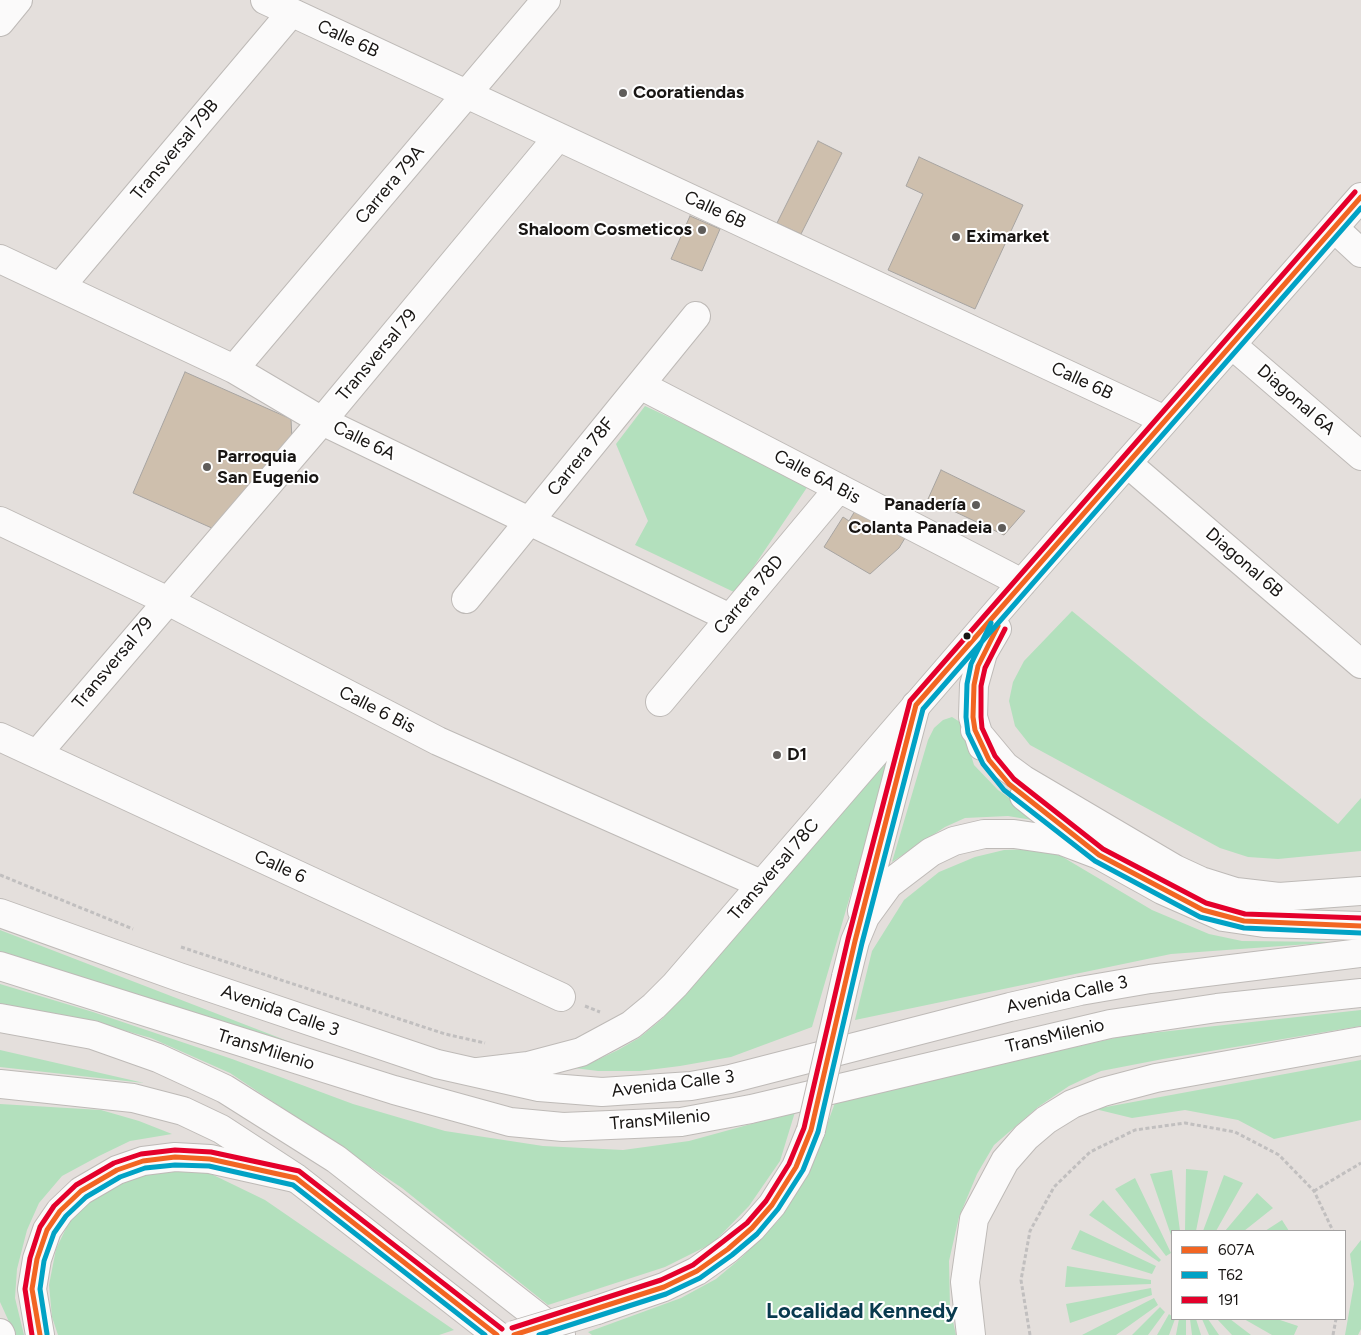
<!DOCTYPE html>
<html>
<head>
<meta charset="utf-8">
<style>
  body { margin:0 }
  #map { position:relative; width:1361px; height:1335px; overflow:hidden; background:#e4dfdc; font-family:Figtree,sans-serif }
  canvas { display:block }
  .legend { position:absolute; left:1171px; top:1230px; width:175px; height:90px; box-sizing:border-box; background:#fff; border:1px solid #a3a1a1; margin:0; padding:6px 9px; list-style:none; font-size:15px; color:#181513 }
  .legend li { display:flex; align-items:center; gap:10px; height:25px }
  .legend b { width:25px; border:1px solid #a3a1a1 }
</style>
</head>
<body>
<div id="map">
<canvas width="1361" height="1335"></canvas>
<ul class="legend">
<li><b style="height:6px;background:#f26522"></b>607A</li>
<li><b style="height:6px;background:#01a2c5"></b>T62</li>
<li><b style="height:6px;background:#e4002b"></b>191</li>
</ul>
</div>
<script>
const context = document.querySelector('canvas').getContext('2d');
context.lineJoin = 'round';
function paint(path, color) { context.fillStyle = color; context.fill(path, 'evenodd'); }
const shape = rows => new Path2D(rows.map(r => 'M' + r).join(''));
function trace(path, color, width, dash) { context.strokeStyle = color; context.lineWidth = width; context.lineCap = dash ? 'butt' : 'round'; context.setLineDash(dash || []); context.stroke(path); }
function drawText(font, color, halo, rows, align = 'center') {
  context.font = font + ' Figtree,sans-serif'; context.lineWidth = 4; context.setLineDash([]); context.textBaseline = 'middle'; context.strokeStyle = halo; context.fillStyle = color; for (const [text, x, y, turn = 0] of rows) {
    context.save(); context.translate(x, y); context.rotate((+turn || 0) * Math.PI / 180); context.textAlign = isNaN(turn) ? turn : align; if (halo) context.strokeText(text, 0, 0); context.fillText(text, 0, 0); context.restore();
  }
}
paint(shape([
  [645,406,810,483,736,593,635,545,648,521,616,444],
  [1072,611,1200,716,1338,824,1361,798,1361,851,1278,859,1248,857,1220,848,1030,745,1015,726,1009,701,1013,682,1024,661],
  [952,717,960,722,964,732,974,765,998,790,1044,822,1008,816,965,818,945,827,892,862,928,740,934,728,943,720],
  [891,755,812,1027,731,1057,680,1066,640,1071,598,1071,566,1067,597,1060,618,1050,639,1038,662,1019],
  [1034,849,1061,856,1152,910,1209,934,1242,941,1337,942,1171,954,855,1020,872,951,904,900,939,872,975,857,1004,850],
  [0,930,316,1052,0,955],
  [0,984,93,1012,232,1059,353,1104,445,1131,543,1146,623,1150,689,1141,795,1112,780,1161,749,1206,713,1243,665,1267,548,1305,402,1188,230,1073,151,1038,105,1025,0,1007],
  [1361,1010,1361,1026,1163,1059,1101,1071,1069,1086,1038,1107,994,1145,977,1174,959,1217,949,1261,950,1308,956,1335,592,1335,588,1332,681,1298,716,1279,741,1258,778,1221,816,1155,836,1100,1124,1036],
  [0,1050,144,1083,0,1067],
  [1361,1060,1361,1120,1274,1139,1238,1120,1185,1110,1132,1118,1095,1109],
  [0,1104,101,1110,139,1121,172,1134,130,1141,99,1156,62,1176,39,1203,27,1230,17,1269,15,1298,24,1335,15,1335,0,1302],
  [201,1169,265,1200,454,1330,439,1335,58,1335,52,1317,49,1285,56,1249,70,1220,94,1196,127,1177],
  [1186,1169,1208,1171,1196,1231,1185,1231],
  [1172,1170,1180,1231,1172,1231,1172,1238,1150,1174],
  [1224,1175,1243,1183,1216,1231,1203,1231],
  [1135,1178,1171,1253,1166,1256,1115,1189],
  [1257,1193,1273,1208,1244,1231,1225,1231],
  [1103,1200,1161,1260,1159,1262,1089,1215],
  [1282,1220,1289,1231,1265,1231],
  [1080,1230,1156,1266,1152,1274,1071,1249],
  [1361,1240,1361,1329,1358,1335,1345,1335,1354,1284,1350,1254],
  [1067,1266,1151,1280,1151,1284,1065,1287],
  [1151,1288,1152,1295,1070,1323,1066,1304],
  [1154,1298,1158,1305,1116,1335,1082,1335],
  [1160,1307,1165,1312,1148,1335,1132,1335],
  [1169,1314,1175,1319,1169,1335,1157,1335],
  [1179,1319,1186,1319,1186,1335,1176,1335],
  [1190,1319,1196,1319,1201,1335,1192,1335],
  [1202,1319,1208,1319,1219,1335,1209,1335],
  [1217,1319,1230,1319,1251,1335,1232,1335],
  [1244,1319,1277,1319,1298,1326,1294,1335,1272,1335]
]), '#b3e0bd');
const building = shape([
  [818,141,842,153,801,234,777,223,818,141],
  [919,157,1023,205,975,309,888,270,923,194,906,186,919,157],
  [690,216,720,229,702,271,671,259,690,216],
  [185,372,291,419,292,440,214,529,133,493,185,372],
  [941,470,1025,511,1004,535,928,499,941,470],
  [859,504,908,533,899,548,870,574,824,547,843,517,849,521,859,504]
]);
paint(building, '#cebfad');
trace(building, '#a7a4a1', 1);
const minor = shape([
  [265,0,1165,420],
  [0,22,18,0],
  [1334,228,1361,253],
  [0,259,234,369,322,421,730,618],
  [60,287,291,13],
  [1232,345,1361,456],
  [234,369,546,0],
  [640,385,1022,583],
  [1127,463,1361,664],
  [0,521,166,600,438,741,761,884],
  [466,599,696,316],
  [660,702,839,488],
  [975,730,1005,766,1024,780,1175,869,1201,881,1236,892,1279,897,1361,891],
  [0,737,561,997],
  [982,746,973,717,974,685,983,653,997,629],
  [37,754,322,421,558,137],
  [1024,796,1092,850],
  [0,966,394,1090,510,1122,563,1127,681,1122,751,1109,1110,1024,1217,1008,1361,993],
  [0,1018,93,1035,158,1058,225,1089,336,1159,561,1335],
  [478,1072,528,1066,581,1052,631,1025,654,1006,675,985,1022,583,1361,197],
  [971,1335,965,1282,974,1219,1005,1161,1026,1137,1046,1120,1072,1104,1103,1092,1156,1078,1361,1041]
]);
const major = shape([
  [862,911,916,705],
  [846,977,855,941,865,917,889,884,931,852,954,841,984,834,1014,834,1062,841,1099,855,1162,890,1223,917,1264,923,1361,926],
  [597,1310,664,1287,697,1271,728,1249,752,1228,772,1205,796,1167,811,1130],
  [0,1333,1,1335],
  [40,1335,32,1289,37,1259,47,1230,60,1211,81,1191,117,1170,143,1161,175,1157,210,1159,295,1178]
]);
const highway = shape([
  [0,913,179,977,437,1064,539,1087,602,1092,691,1086,730,1079,1010,1007,1080,991,1150,979,1361,953],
  [0,1084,133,1098,183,1111,221,1129,296,1178,497,1335]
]);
trace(minor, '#bebab7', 30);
trace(major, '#bebab7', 30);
trace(highway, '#bebab7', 30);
trace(shape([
  [0,875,133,929],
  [181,947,445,1034,485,1043],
  [585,1006,600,1012],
  [1314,1191,1361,1163],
  [1030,1335,1021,1280,1030,1231,1054,1187,1090,1152,1135,1130,1185,1123,1235,1132,1279,1155,1314,1191,1333,1231],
  [1333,1335,1336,1319]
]), '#c1bfbf', 3, [4, 2.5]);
trace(minor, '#fbfafa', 28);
trace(major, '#fbfafa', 28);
trace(highway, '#fbfafa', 28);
const majorBridge = shape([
  [811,1130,846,977],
  [514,1335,597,1310]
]);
trace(majorBridge, '#bebab7', 30, []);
trace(majorBridge, '#fbfafa', 28);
trace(shape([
  [998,626,978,666,974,685,973,717,975,730,989,760,1009,784,1099,855,1203,910,1244,921,1361,926],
  [40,1335,32,1289,37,1259,47,1230,60,1211,81,1191,117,1170,143,1161,175,1157,210,1159,296,1178,497,1335],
  [514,1335,664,1287,697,1271,728,1249,752,1228,772,1205,796,1167,811,1130,855,941,916,705,1361,197]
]), '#f26522', 5);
trace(shape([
  [991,623,971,664,967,684,966,717,968,733,983,764,1004,790,1095,861,1200,917,1244,928,1361,933],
  [47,1334,40,1289,44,1261,54,1233,66,1216,86,1197,120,1177,145,1168,175,1165,209,1166,293,1185,485,1335],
  [539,1335,666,1294,700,1278,732,1255,757,1234,778,1209,803,1170,818,1132,862,943,923,709,1361,208]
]), '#01a2c5', 5);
trace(shape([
  [1005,629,985,668,981,686,981,717,982,728,995,756,1014,779,1103,849,1206,903,1245,914,1361,918],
  [512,1328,661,1280,693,1265,747,1223,766,1201,789,1164,804,1128,848,939,910,701,1355,192],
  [32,1335,25,1289,30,1258,40,1227,54,1206,76,1185,114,1163,141,1154,175,1150,211,1152,299,1171,502,1329]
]), '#e4002b', 5);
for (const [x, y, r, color] of [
  [623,93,5,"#5f5c59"],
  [702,230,5,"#5f5c59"],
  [956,237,5,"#5f5c59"],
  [207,467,5,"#5f5c59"],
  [976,505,5,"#5f5c59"],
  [1002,528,5,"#5f5c59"],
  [967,636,4.5,"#181513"],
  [777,755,5,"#5f5c59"]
]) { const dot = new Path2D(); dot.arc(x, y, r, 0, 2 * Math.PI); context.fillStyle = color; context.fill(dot); trace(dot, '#fff', 2); }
drawText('18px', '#181513', '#fff', [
  ["Calle 6B",348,39,25],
  ["Transversal 79B",175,150,-50],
  ["Carrera 79A",390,185,-50],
  ["Calle 6B",715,210,25],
  ["Transversal 79",377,355,-50],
  ["Calle 6B",1082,381,25],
  ["Diagonal 6A",1296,400,41],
  ["Calle 6A",364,441,26],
  ["Carrera 78F",581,457,-51],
  ["Calle 6A Bis",817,477,28],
  ["Diagonal 6B",1244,563,41],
  ["Carrera 78D",749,595,-50],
  ["Transversal 79",113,663,-50],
  ["Calle 6 Bis",377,710,27],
  ["Calle 6",280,867,25],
  ["Transversal 78C",774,870,-49],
  ["Avenida Calle 3",1067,995,-12],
  ["Avenida Calle 3",280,1011,19],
  ["TransMilenio",1055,1036,-13],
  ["TransMilenio",266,1050,17],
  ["Avenida Calle 3",673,1084,-7],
  ["TransMilenio",660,1120,-5]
]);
drawText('bold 18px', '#181513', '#fff', [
  ["Cooratiendas",633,93],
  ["Shaloom Cosmeticos",692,230,"right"],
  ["Eximarket",966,237],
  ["Parroquia",217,457],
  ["San Eugenio",217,478],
  ["Panadería",966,505,"right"],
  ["Colanta Panadeia",992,528,"right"],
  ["D1",787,755]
], 'left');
drawText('bold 22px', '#093a4e', '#fff', [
  ["Localidad Kennedy",862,1312]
]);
</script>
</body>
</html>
